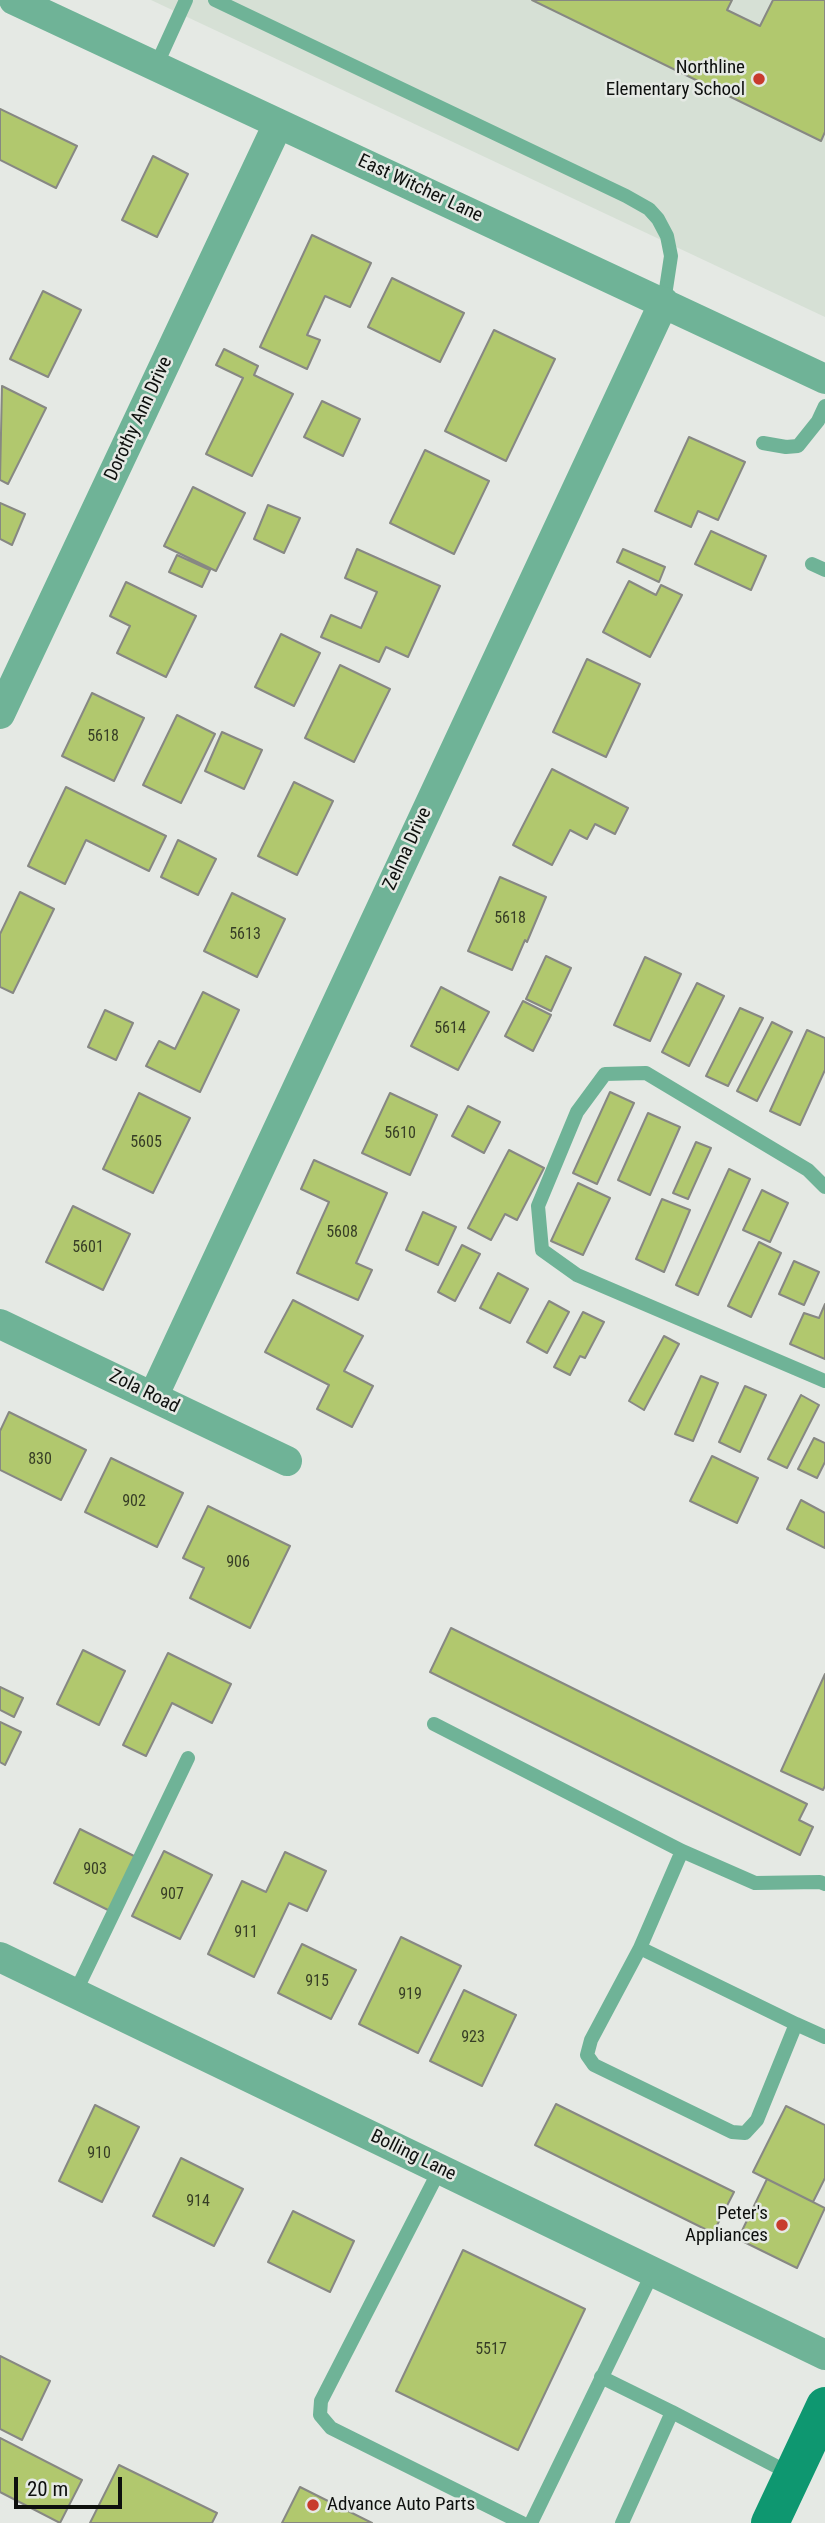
<!DOCTYPE html>
<html>
<head>
<meta charset="utf-8">
<style>
  body { margin:0 }
  #map { position:relative; width:825px; height:2523px; overflow:hidden; background:#e5e9e4; font-family:"Roboto Condensed",sans-serif }
  canvas { display:block }
  .scale { position:absolute; left:14px; top:2477px; width:108px; height:32px; box-sizing:border-box; border:4px solid #0e100e; border-top:0; padding-left:9px; font-size:21px; line-height:24px; white-space:nowrap; color:#0e100e; -webkit-text-stroke:5px #e5e9e4; paint-order:stroke }
</style>
</head>
<body>
<div id="map">
<canvas width="825" height="2523"></canvas>
<div class="scale">20 m</div>
</div>
<script>
const context = document.querySelector('canvas').getContext('2d');
context.lineJoin = 'round';
function paint(path, color) { context.fillStyle = color; context.fill(path, 'evenodd'); }
const shape = rows => new Path2D(rows.map(r => 'M' + r).join(''));
function trace(path, color, width, dash) { context.strokeStyle = color; context.lineWidth = width; context.lineCap = dash ? 'butt' : 'round'; context.setLineDash(dash || []); context.stroke(path); }
function drawText(font, color, halo, rows, align = 'center') {
  context.font = font + ' "Roboto Condensed",sans-serif'; context.lineWidth = 5; context.setLineDash([]); context.textBaseline = 'middle'; context.strokeStyle = halo; context.fillStyle = color; for (const [text, x, y, turn = 0] of rows) {
    context.save(); context.translate(x, y); context.rotate((+turn || 0) * Math.PI / 180); context.textAlign = isNaN(turn) ? turn : align; if (halo) context.strokeText(text, 0, 0); context.fillText(text, 0, 0); context.restore();
  }
}
paint(shape([
  [151,0,825,0,825,317]
]), '#d6e0d5');
const building = shape([
  [532,0,732,0,727,10,760,26,773,0,825,0,825,132,821,141,532,0],
  [0,109,77,146,56,188,0,160,0,109],
  [153,156,188,174,157,237,122,220,153,156],
  [312,235,371,263,350,307,325,296,307,335,320,340,307,369,260,347,312,235],
  [392,278,464,313,440,362,368,327,392,278],
  [43,291,81,310,48,377,10,359,43,291],
  [494,330,555,359,506,461,445,431,494,330],
  [224,349,258,366,254,375,293,394,252,476,206,454,243,378,216,365,224,349],
  [2,386,46,408,8,484,0,480,2,386],
  [322,401,360,419,343,456,304,437,322,401],
  [689,437,745,462,718,520,698,511,691,527,655,511,689,437],
  [425,450,489,481,454,554,390,523,425,450],
  [193,487,245,513,216,571,164,546,193,487],
  [0,503,25,514,12,545,0,539,0,503],
  [268,505,300,518,284,553,254,539,268,505],
  [711,531,766,556,751,590,695,564,711,531],
  [357,549,440,586,408,657,386,647,379,662,321,637,331,615,361,628,377,592,345,578,357,549],
  [623,549,665,567,659,582,617,562,623,549],
  [177,555,210,570,202,587,169,572,177,555],
  [629,581,656,595,661,585,682,595,650,657,603,632,629,581],
  [126,582,196,616,166,677,117,653,130,626,110,616,126,582],
  [281,634,320,653,294,706,255,687,281,634],
  [587,659,640,684,606,757,553,732,587,659],
  [340,665,390,689,354,762,305,738,340,665],
  [92,693,144,718,114,781,62,756,92,693],
  [177,715,215,734,181,803,143,785,177,715],
  [222,732,262,750,244,789,205,771,222,732],
  [552,769,628,808,615,834,595,824,587,839,570,830,552,865,513,845,552,769],
  [294,782,333,801,297,875,258,856,294,782],
  [66,787,166,836,149,871,86,840,65,884,28,866,66,787],
  [178,840,216,859,198,895,161,877,178,840],
  [500,877,546,897,527,942,525,940,512,970,468,951,500,877],
  [20,892,54,909,13,993,0,987,0,934,20,892],
  [232,893,285,919,257,977,204,951,232,893],
  [546,956,571,968,551,1011,526,999,546,956],
  [645,957,681,974,650,1041,614,1025,645,957],
  [697,983,724,996,689,1066,662,1052,697,983],
  [441,987,489,1012,458,1070,411,1046,441,987],
  [203,992,239,1010,200,1092,146,1066,159,1041,175,1049,203,992],
  [523,1001,551,1015,533,1051,505,1036,523,1001],
  [740,1008,763,1018,728,1086,706,1076,740,1008],
  [105,1010,133,1023,116,1060,88,1047,105,1010],
  [772,1022,792,1032,757,1101,737,1091,772,1022],
  [807,1030,825,1038,825,1070,800,1125,770,1111,807,1030],
  [610,1092,634,1103,597,1184,573,1173,610,1092],
  [139,1093,190,1118,153,1193,103,1169,139,1093],
  [390,1093,437,1115,410,1175,362,1153,390,1093],
  [468,1106,500,1122,484,1153,452,1136,468,1106],
  [648,1113,680,1127,650,1195,618,1180,648,1113],
  [696,1142,711,1148,688,1199,673,1193,696,1142],
  [509,1150,544,1168,517,1220,505,1214,491,1240,468,1228,509,1150],
  [314,1160,387,1193,356,1263,372,1270,358,1300,297,1273,329,1202,301,1189,314,1160],
  [729,1169,750,1179,698,1295,676,1285,729,1169],
  [578,1183,610,1198,583,1255,551,1241,578,1183],
  [762,1190,788,1203,770,1242,743,1230,762,1190],
  [662,1199,690,1210,664,1272,636,1259,662,1199],
  [73,1206,130,1234,103,1290,46,1262,73,1206],
  [423,1212,456,1227,438,1265,406,1250,423,1212],
  [759,1242,781,1253,751,1317,728,1306,759,1242],
  [462,1245,480,1254,455,1301,438,1292,462,1245],
  [794,1261,819,1272,804,1305,779,1294,794,1261],
  [498,1273,528,1289,510,1323,480,1308,498,1273],
  [293,1300,363,1336,344,1371,373,1386,352,1427,317,1409,329,1385,265,1352,293,1300],
  [549,1301,569,1312,547,1353,527,1342,549,1301],
  [825,1304,825,1359,790,1344,804,1313,819,1318,825,1304],
  [583,1312,604,1322,585,1358,580,1356,570,1375,554,1367,583,1312],
  [664,1336,679,1344,644,1410,629,1401,664,1336],
  [701,1376,718,1383,693,1441,675,1434,701,1376],
  [745,1386,766,1395,740,1452,719,1442,745,1386],
  [801,1395,819,1405,787,1468,768,1459,801,1395],
  [9,1412,86,1450,61,1500,0,1470,0,1431,9,1412],
  [814,1438,825,1443,825,1462,817,1478,798,1469,814,1438],
  [712,1456,758,1478,737,1523,690,1501,712,1456],
  [111,1458,183,1493,157,1547,85,1512,111,1458],
  [801,1500,825,1513,825,1548,787,1529,801,1500],
  [208,1506,290,1546,250,1628,190,1598,204,1568,183,1558,208,1506],
  [451,1628,807,1804,799,1820,813,1827,800,1855,430,1672,451,1628],
  [83,1650,125,1671,99,1725,57,1704,83,1650],
  [168,1653,231,1684,212,1723,172,1703,146,1756,123,1745,168,1653],
  [825,1674,825,1786,823,1790,781,1771,825,1674],
  [0,1687,23,1698,14,1717,0,1710,0,1687],
  [0,1722,21,1732,5,1765,0,1762,0,1722],
  [80,1829,136,1857,110,1911,54,1883,80,1829],
  [164,1851,212,1875,180,1939,132,1916,164,1851],
  [285,1852,326,1871,307,1911,289,1903,254,1977,208,1954,242,1881,266,1892,285,1852],
  [401,1937,461,1966,418,2053,359,2024,401,1937],
  [302,1944,356,1970,331,2019,278,1993,302,1944],
  [464,1990,516,2015,482,2086,430,2061,464,1990],
  [556,2104,734,2192,713,2233,535,2145,556,2104],
  [95,2105,139,2127,102,2202,59,2181,95,2105],
  [786,2106,825,2125,825,2178,813,2202,753,2172,786,2106],
  [181,2158,243,2189,214,2246,153,2216,181,2158],
  [767,2179,825,2208,797,2268,738,2239,767,2179],
  [293,2211,354,2241,330,2292,268,2262,293,2211],
  [463,2250,585,2309,518,2450,396,2391,463,2250],
  [0,2356,50,2381,22,2440,0,2429,0,2356],
  [0,2438,82,2480,60,2523,0,2492,0,2438],
  [119,2465,217,2513,212,2523,90,2523,119,2465],
  [300,2487,372,2523,282,2523,300,2487]
]);
paint(building, '#b1c86e');
trace(building, '#878883', 2);
trace(shape([
  [215,0,626,196,649,209,658,219,667,236,671,256,664,302],
  [156,66,186,0],
  [763,443,786,447,798,446,818,421,825,406],
  [812,564,825,570],
  [825,1187,808,1170,646,1073,605,1074,577,1112,538,1206,542,1250,577,1275,825,1381],
  [434,1724,682,1851,755,1883,820,1882,825,1884],
  [640,1948,796,2024,757,2120,745,2133,732,2132,594,2065,587,2055,591,2040,640,1948,682,1851],
  [75,1993,188,1758],
  [796,2024,825,2037],
  [440,2169,321,2401,320,2415,331,2428,522,2523],
  [601,2377,672,2412],
  [531,2523,653,2272],
  [622,2523,672,2412,791,2474]
]), '#6fb397', 14);
trace(shape([
  [14,0,825,379],
  [0,714,278,124],
  [0,1324,287,1461],
  [153,1397,664,302],
  [0,1957,825,2355]
]), '#6fb397', 30);
trace(shape([
  [770,2523,825,2406]
]), '#0e9770', 38);
for (const [x, y, r, color] of [
  [759,79,7,"#c83b2d"],
  [782,2225,7,"#c83b2d"],
  [313,2505,7,"#c83b2d"]
]) { const dot = new Path2D(); dot.arc(x, y, r, 0, 2 * Math.PI); context.fillStyle = color; context.fill(dot); trace(dot, '#e5e9e4', 2.5); }
drawText('16px', '#373e26', null, [
  ["5618",103,737],
  ["5618",510,919],
  ["5613",245,935],
  ["5614",450,1029],
  ["5610",400,1134],
  ["5605",146,1143],
  ["5608",342,1233],
  ["5601",88,1248],
  ["830",40,1460],
  ["902",134,1502],
  ["906",238,1563],
  ["903",95,1870],
  ["907",172,1895],
  ["911",246,1933],
  ["915",317,1982],
  ["919",410,1995],
  ["923",473,2038],
  ["910",99,2154],
  ["914",198,2202],
  ["5517",491,2350]
]);
drawText('19px', '#0e100e', '#e5e9e4', [
  ["Northline",745,68],
  ["Elementary School",745,90],
  ["Peter's",768,2214],
  ["Appliances",768,2236],
  ["Advance Auto Parts",327,2505,"left"]
], 'right');
drawText('19px', '#0e100e', '#e5e9e4', [
  ["East Witcher Lane",420,189,25],
  ["Dorothy Ann Drive",139,419,-65],
  ["Zelma Drive",408,849,-65],
  ["Zola Road",144,1392,26],
  ["Bolling Lane",413,2156,26]
]);
</script>
</body>
</html>
